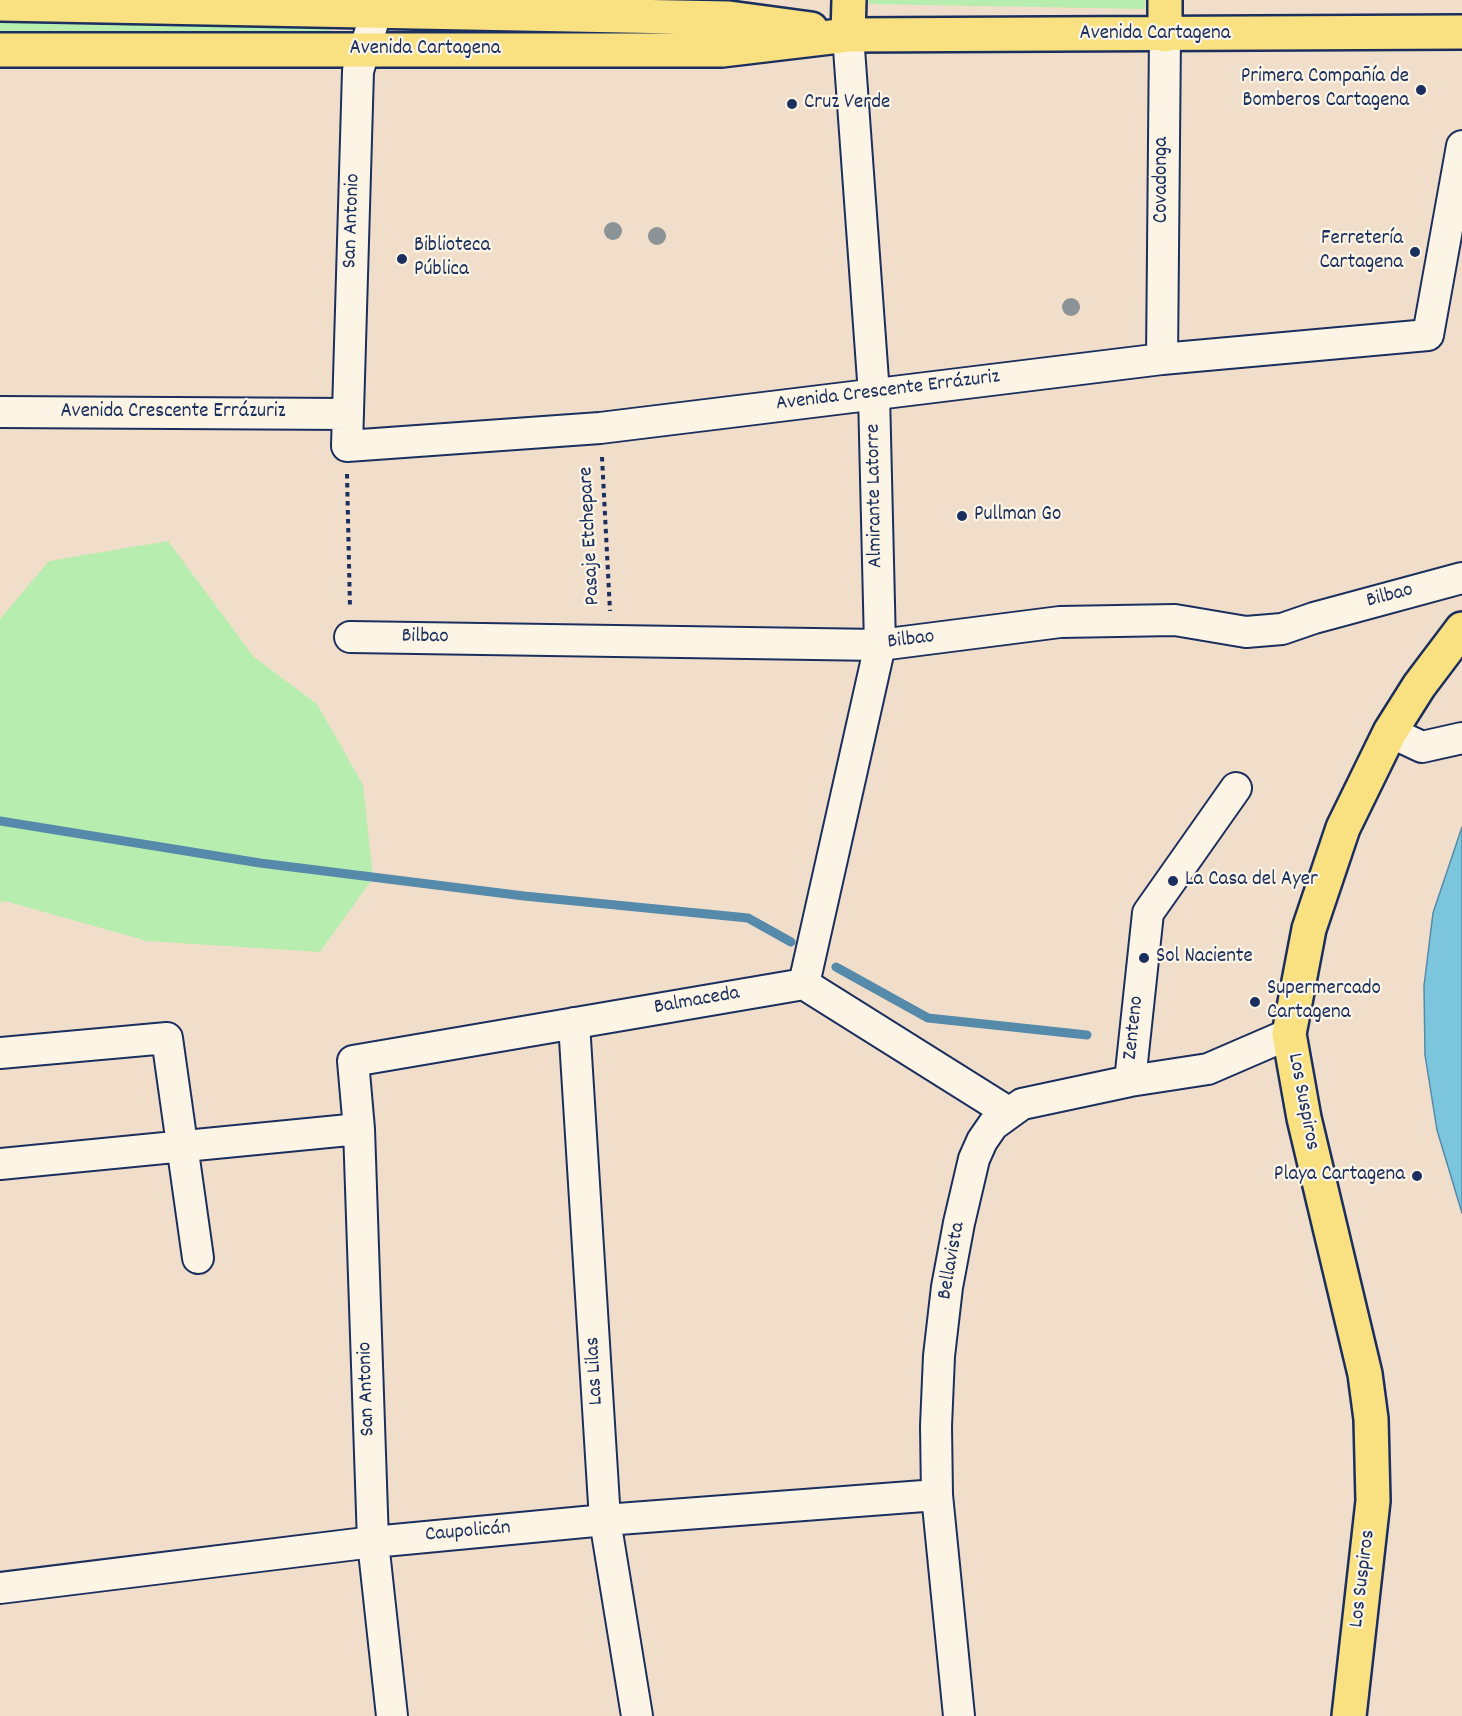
<!DOCTYPE html>
<html>
<head>
<meta charset="utf-8">
<style>
  body { margin:0 }
  canvas { display:block; background:#f1deca }
</style>
</head>
<body>
<canvas width="1462" height="1716"></canvas>
<script>
const context = document.querySelector('canvas').getContext('2d');
context.lineJoin = 'round';
function paint(path, color) { context.fillStyle = color; context.fill(path, 'evenodd'); }
const shape = rows => new Path2D(rows.map(r => 'M' + r).join(''));
function trace(path, color, width, dash) { context.strokeStyle = color; context.lineWidth = width; context.lineCap = dash ? 'butt' : 'round'; context.setLineDash(dash || []); context.stroke(path); }
function drawText(font, color, halo, rows, align = 'center') {
  context.font = font + ' Dekko,sans-serif'; context.lineWidth = 4.5; context.setLineDash([]); context.textBaseline = 'middle'; context.strokeStyle = halo; context.fillStyle = color; for (const [text, x, y, turn = 0] of rows) {
    context.save(); context.translate(x, y); context.rotate((+turn || 0) * Math.PI / 180); context.textAlign = isNaN(turn) ? turn : align; if (halo) context.strokeText(text, 0, 0); context.fillText(text, 0, 0); context.restore();
  }
}
paint(shape([
  [869,0,1145,0,1145,9,869,4],
  [0,16,331,20,330,38,0,34],
  [168,541,254,657,317,704,363,785,373,878,320,952,147,941,5,901,0,903,0,619,49,561]
]), '#b7edaf');
const water = shape([
  [1462,827,1462,1213,1437,1130,1425,1055,1424,986,1433,913,1462,827]
]);
paint(water, '#7cc6dd');
trace(water, '#558aaa', 1.5);
trace(shape([
  [0,821,260,863,524,896,748,918,791,942],
  [836,967,928,1018,1087,1035]
]), '#558aaa', 9);
const minor = shape([
  [380,0,358,71,347,446,600,428,1162,359,1428,335,1462,146],
  [1162,359,1165,35],
  [0,412,347,414],
  [350,637,880,645,1060,622,1175,620,1246,632,1282,629,1314,618,1462,578],
  [1390,732,1422,747,1462,738],
  [804,984,880,645,874,394,848,35],
  [574,1023,605,1520,637,1716],
  [0,1053,167,1038,198,1258],
  [1130,1081,1148,913,1236,788],
  [0,1164,359,1129],
  [0,1588,373,1542,605,1520,937,1495],
  [392,1716,373,1542,359,1129,353,1061,804,984,1008,1112],
  [959,1716,937,1495,936,1426,939,1356,947,1287,959,1223,974,1159,982,1141,993,1125,1022,1104,1130,1081,1208,1069,1289,1034]
]);
const major = shape([
  [0,4,729,18,811,29],
  [848,35,849,0],
  [1165,35,1165,0],
  [0,50,722,50,848,35,1462,32],
  [1349,1716,1373,1501,1371,1419,1365,1374,1304,1118,1289,1034,1309,929,1343,828,1390,732,1419,686,1462,629]
]);
trace(minor, '#1b2f5e', 34);
trace(major, '#1b2f5e', 38);
trace(shape([
  [602,457,610,611],
  [347,474,350,608]
]), '#1b2f5e', 4, [4.5, 4.5]);
trace(minor, '#fcf5e5', 30);
trace(major, '#f9e181', 33);
context.fillStyle = '#8c9397';
for (const [x, y] of [
  [613,231],
  [657,236],
  [1071,307]
]) { context.beginPath(); context.arc(x, y, 9, 0, 2 * Math.PI); context.fill(); }
for (const [x, y, r, color] of [
  [1421,90,6,"#1b2f5e"],
  [792,104,6,"#1b2f5e"],
  [1415,252,6,"#1b2f5e"],
  [402,259,6,"#1b2f5e"],
  [962,516,6,"#1b2f5e"],
  [1173,881,6,"#1b2f5e"],
  [1144,958,6,"#1b2f5e"],
  [1255,1002,6,"#1b2f5e"],
  [1417,1176,6,"#1b2f5e"]
]) { const dot = new Path2D(); dot.arc(x, y, r, 0, 2 * Math.PI); context.fillStyle = color; context.fill(dot); trace(dot, '#fcf5e5', 2); }
drawText('21px', '#1b2f5e', '#fcf5e5', [
  ["Avenida Cartagena",1155,35],
  ["Avenida Cartagena",425,50],
  ["Covadonga",1163,180,-90],
  ["San Antonio",353,221,-88],
  ["Avenida Crescente Errázuriz",888,392,-7],
  ["Avenida Crescente Errázuriz",173,413],
  ["Almirante Latorre",876,496,-91],
  ["Pasaje Etchepare",591,536,-93],
  ["Bilbao",1390,597,-15],
  ["Bilbao",425,638,1],
  ["Bilbao",911,641,-7],
  ["Balmaceda",697,1002,-10],
  ["Zenteno",1135,1028,-84],
  ["Los Suspiros",1302,1102,79],
  ["Bellavista",953,1261,-80],
  ["Las Lilas",596,1371,-93],
  ["San Antonio",368,1389,-92],
  ["Caupolicán",468,1533,-5],
  ["Los Suspiros",1364,1579,-83]
]);
drawText('21px', '#1b2f5e', '#fcf5e5', [
  ["Primera Compañía de",1409,78,"right"],
  ["Bomberos Cartagena",1409,102,"right"],
  ["Cruz Verde",804,104],
  ["Ferretería",1403,240,"right"],
  ["Cartagena",1403,264,"right"],
  ["Biblioteca",414,247],
  ["Pública",414,271],
  ["Pullman Go",974,516],
  ["La Casa del Ayer",1185,881],
  ["Sol Naciente",1156,958],
  ["Supermercado",1267,990],
  ["Cartagena",1267,1014],
  ["Playa Cartagena",1405,1176,"right"]
], 'left');
</script>
</body>
</html>
